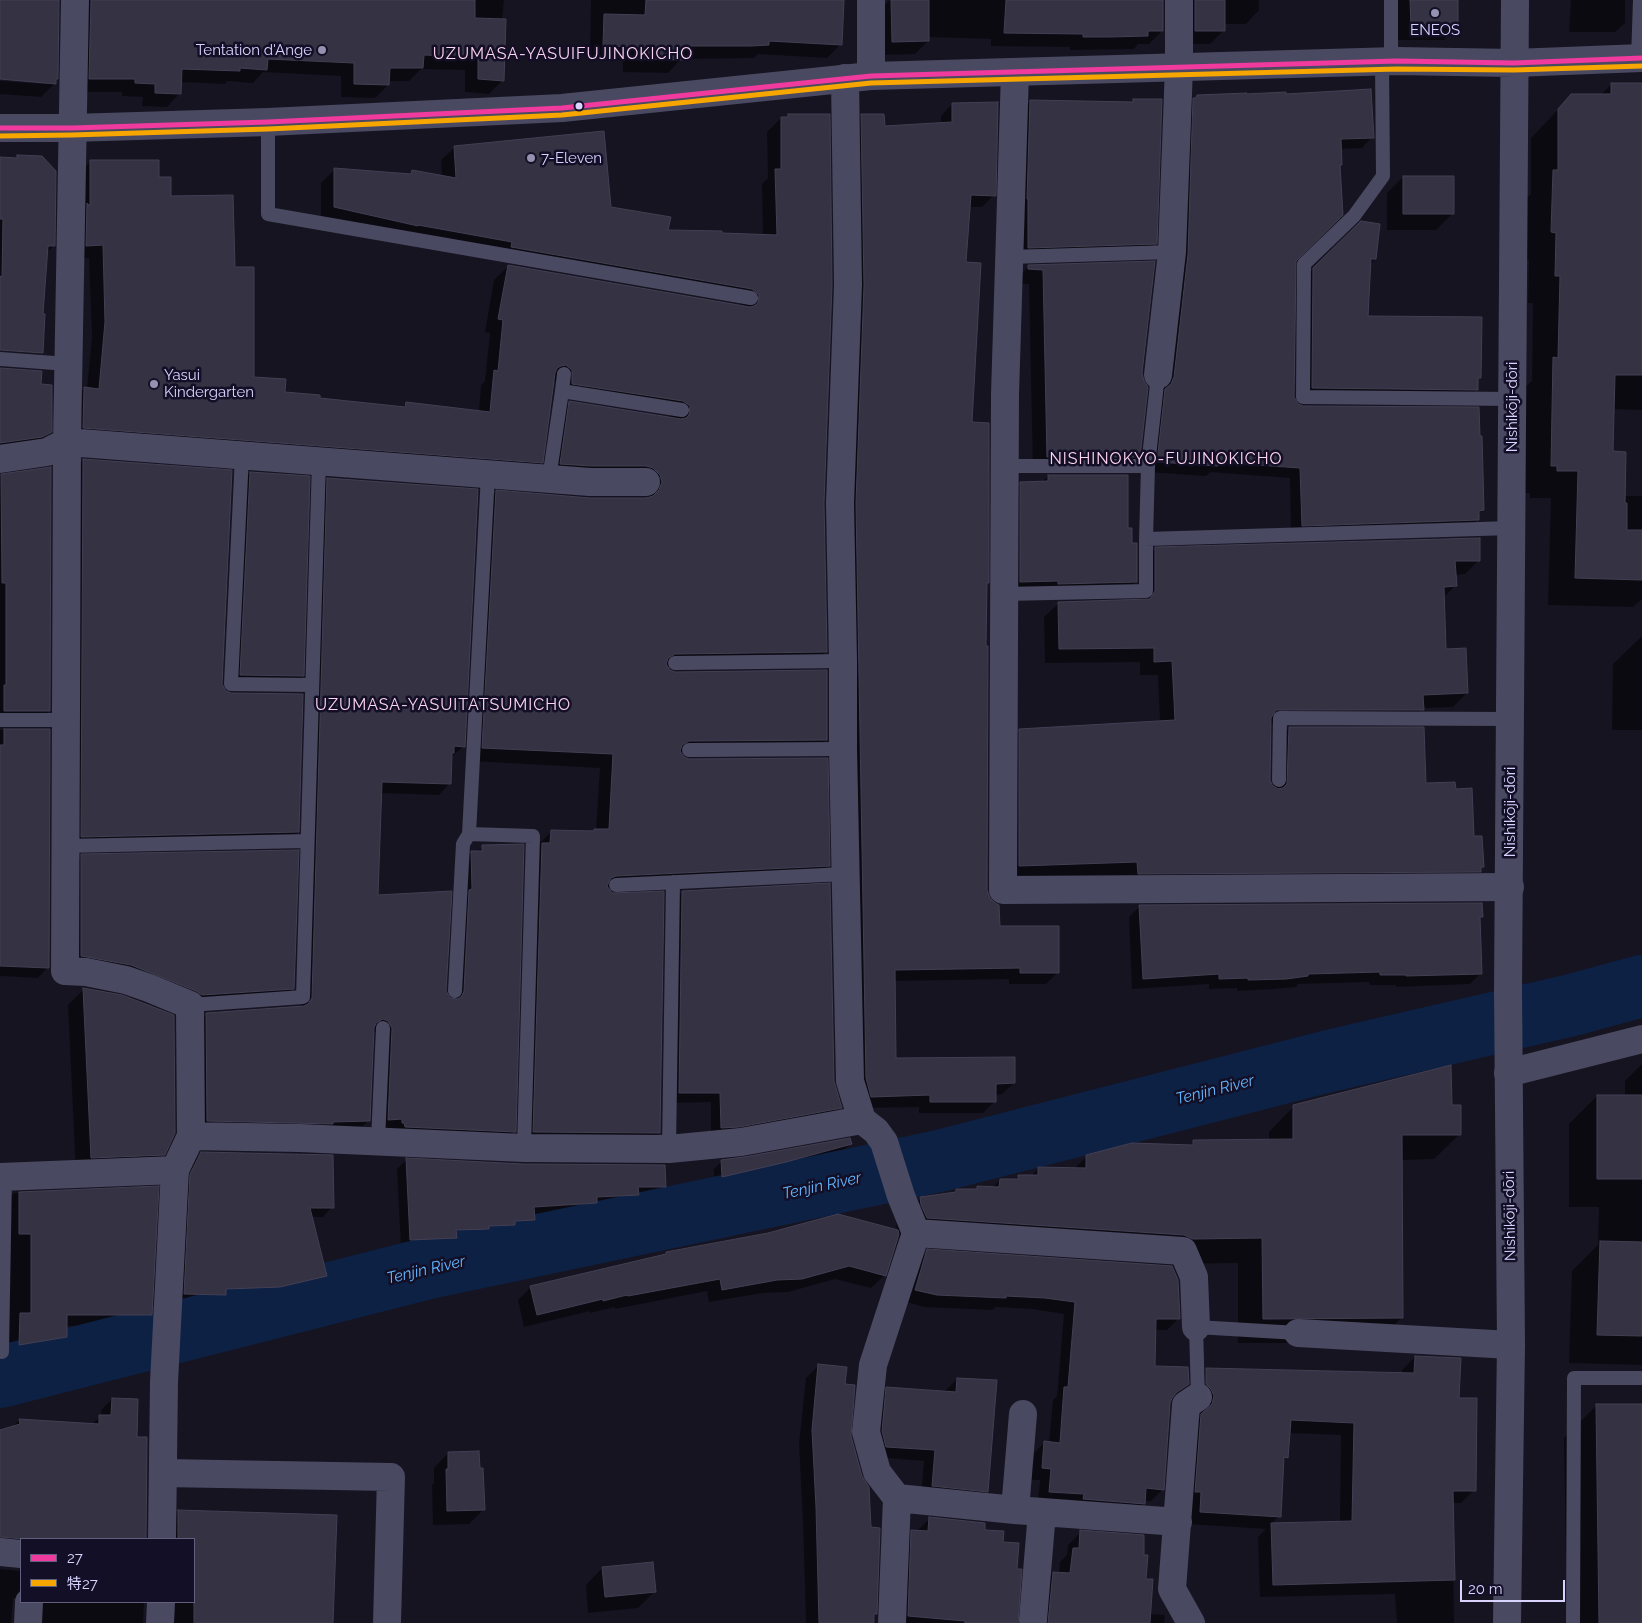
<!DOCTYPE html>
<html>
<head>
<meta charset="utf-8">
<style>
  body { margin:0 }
  #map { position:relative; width:1642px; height:1623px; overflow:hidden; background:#161421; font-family:Raleway,"Noto Sans JP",sans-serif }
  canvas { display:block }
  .legend { position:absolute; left:20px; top:1538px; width:175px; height:65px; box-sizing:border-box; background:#130f26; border:1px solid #625e7d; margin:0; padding:6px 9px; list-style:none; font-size:15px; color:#d9d4ff }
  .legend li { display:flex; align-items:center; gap:10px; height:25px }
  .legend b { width:25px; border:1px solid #625e7d }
  .scale { position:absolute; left:1460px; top:1580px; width:105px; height:22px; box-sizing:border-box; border:2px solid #d9d4ff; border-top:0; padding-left:6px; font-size:15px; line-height:18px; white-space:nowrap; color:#d9d4ff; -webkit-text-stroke:4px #130f26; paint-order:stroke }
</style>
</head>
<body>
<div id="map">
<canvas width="1642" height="1623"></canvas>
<ul class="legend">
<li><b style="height:6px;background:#f13a9d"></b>27</li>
<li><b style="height:6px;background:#f7a600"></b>特27</li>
</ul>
<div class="scale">20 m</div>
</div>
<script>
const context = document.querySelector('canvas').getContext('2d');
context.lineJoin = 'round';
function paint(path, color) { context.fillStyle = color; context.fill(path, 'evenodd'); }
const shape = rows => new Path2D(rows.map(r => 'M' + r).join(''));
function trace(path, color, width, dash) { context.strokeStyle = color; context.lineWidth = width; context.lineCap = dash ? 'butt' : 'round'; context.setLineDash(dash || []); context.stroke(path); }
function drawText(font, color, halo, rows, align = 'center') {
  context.font = font + ' Raleway,sans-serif'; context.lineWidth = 5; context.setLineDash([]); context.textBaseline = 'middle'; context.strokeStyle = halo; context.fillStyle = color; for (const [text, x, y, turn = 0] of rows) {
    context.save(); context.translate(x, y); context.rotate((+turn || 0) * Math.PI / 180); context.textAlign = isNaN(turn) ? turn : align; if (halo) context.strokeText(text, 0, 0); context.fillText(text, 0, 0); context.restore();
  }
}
paint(shape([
  [0,0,58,0,55,83,41,97,0,94,0,81,45,84,45,82,0,78],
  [70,0,504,0,502,20,503,80,489,94,465,92,465,70,421,69,409,81,388,81,388,85,375,98,341,97,341,76,263,72,253,83,227,81,225,84,181,82,180,93,167,107,142,106,143,97,122,96,122,92,76,92],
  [587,0,843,0,840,45,827,58,758,54,754,58,681,59,668,73,623,72,623,60,590,59,591,0],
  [890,0,1162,0,1162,31,1149,44,1138,44,1134,49,1070,50,1070,47,991,46,991,39,928,37,928,41,915,54,879,55,878,12],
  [1173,0,1259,0,1259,10,1246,24,1224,24,1223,31,1210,44,1182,44],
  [1397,0,1457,0,1457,26,1444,40,1398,40],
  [1571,0,1625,0,1625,23,1615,32,1569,32],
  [1642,83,1642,410,1613,409,1612,452,1624,496,1642,496,1642,599,1633,607,1548,605,1551,498,1530,498,1530,493,1524,493,1526,386,1532,381,1533,303,1528,303,1529,260,1525,259,1526,199,1531,194,1531,138,1571,96,1600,96,1611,84],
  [1197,96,1372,137,1362,148,1340,149,1339,166,1295,261,1293,398,1297,405,1483,510,1478,515,1478,520,1467,530,1291,536,1290,478,1210,472,1206,476,1147,472,1183,110],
  [1134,100,1155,243,1147,251,1021,255,1022,110,1030,102,1131,103],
  [952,104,994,195,982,207,969,207,965,263,971,424,986,584,986,890,999,927,1058,972,1046,984,1009,984,1009,979,894,981,894,1059,1014,1083,1002,1094,995,1095,995,1101,983,1113,919,1113,919,1107,860,1108,850,127,862,115,884,127,941,124,941,116],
  [788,115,823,503,826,652,812,666,667,667,670,671,826,740,812,753,681,754,683,758,829,865,815,879,608,889,659,1133,646,1146,520,1146,538,845,551,832,592,832,596,830,600,768,469,761,483,505,496,492,590,499,648,498,646,488,547,477,556,416,570,402,675,419,669,415,559,384,553,380,541,462,528,476,70,441,70,402,84,389,87,389,92,337,89,258,73,259,77,175,91,161,158,179,169,197,233,269,253,378,284,393,319,399,402,408,406,403,479,412,481,385,485,381,490,333,485,332,494,280,508,266,744,307,739,303,321,221,321,183,334,170,409,175,413,171,442,176,441,160,455,147,667,231,763,236,762,184,768,178,767,132,781,118,785,118],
  [18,157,54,246,46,253,0,335,0,159,15,159],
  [1403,177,1453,213,1436,230,1387,230,1387,193],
  [1362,222,1375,259,1370,264,1367,317,1480,377,1476,381,1477,389,1465,401,1301,400,1301,281],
  [1154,263,1141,373,1139,457,1124,472,1033,472,1029,284,1014,284,1014,281,1029,266],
  [0,381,50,432,40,442,0,452],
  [83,460,224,690,231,694,298,832,285,845,69,849,70,473],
  [250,473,303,676,287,691,225,690,235,488],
  [0,475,2,476,49,711,39,721,0,721],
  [1048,476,1127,530,1136,582,1124,594,1009,593,1009,495,1021,483,1042,482],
  [328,479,464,746,451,757,450,783,439,795,380,793,377,897,445,991,449,999,453,1000,461,863,472,852,477,852,482,847,514,1131,503,1143,377,1131,380,1035,373,1031,369,1120,358,1131,196,1131,195,1025,206,1014,301,1007,316,490],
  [1155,549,1479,560,1465,574,1455,575,1455,586,1443,598,1445,650,1467,693,1453,707,1422,708,1408,724,1270,724,1269,780,1271,785,1273,787,1275,742,1289,728,1425,785,1472,838,1482,866,1480,871,1466,885,1005,880,1006,745,1020,730,1160,722,1158,675,1140,675,1140,662,1045,663,1044,617,1059,603,1141,600,1141,563],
  [1641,637,1642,637,1642,730,1612,730,1613,664],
  [0,730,49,730,48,967,38,978,0,976],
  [82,856,293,988,281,1000,190,1007,69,968,69,868],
  [682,892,833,1082,840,1107,830,1117,711,1138,711,1102,669,1103,672,902],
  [1140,906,1482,916,1479,919,1480,974,1470,984,1396,987,1396,985,1370,985,1369,982,1298,984,1296,987,1274,989,1237,991,1237,988,1209,989,1209,984,1132,989,1129,917],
  [84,989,164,1154,148,1170,76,1173,68,1005],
  [1642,1064,1642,1365,1569,1363,1572,1271,1598,1245,1599,1207,1569,1207,1569,1124,1597,1096,1625,1096,1625,1081],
  [1294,1106,1451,1106,1460,1134,1434,1159,1401,1160,1402,1317,1377,1343,1238,1343,1238,1263,1167,1264,1158,1260,902,1243,898,1234,885,1275,871,1288,835,1279,788,1292,763,1293,709,1302,707,1291,615,1309,615,1307,590,1313,590,1311,524,1327,518,1300,531,1287,897,1231,896,1223,921,1198,952,1194,957,1190,992,1188,1000,1180,1014,1181,1018,1176,1031,1176,1039,1168,1074,1169,1087,1156,1189,1146,1194,1141,1269,1141,1269,1132],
  [850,1144,842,1152,777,1169,714,1184,714,1169,722,1161],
  [201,1153,332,1207,323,1217,311,1217,326,1275,316,1284,270,1296,222,1297,215,1304,176,1302,182,1184,192,1163],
  [406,1160,664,1186,655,1195,637,1195,629,1204,593,1205,587,1212,533,1215,534,1219,525,1228,508,1229,505,1233,481,1234,478,1237,455,1238,446,1247,401,1248,397,1169],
  [157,1188,151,1314,139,1326,66,1326,66,1337,54,1348,0,1357,2,1205,14,1193],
  [928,1251,1179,1318,1167,1330,1154,1330,1154,1368,1188,1384,1170,1399,1163,1489,1151,1501,1144,1501,1144,1503,1132,1515,1038,1504,1040,1480,1031,1480,1032,1455,1044,1443,1049,1443,1053,1400,1057,1396,1064,1314,1032,1309,995,1307,993,1310,924,1307,904,1301,916,1263],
  [1415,1357,1458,1399,1474,1490,1461,1503,1452,1503,1454,1623,1397,1623,1395,1594,1260,1597,1258,1537,1266,1529,1188,1524,1189,1428,1200,1417,1201,1410,1194,1382,1206,1369,1402,1374,1402,1370],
  [1289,1433,1341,1435,1340,1522,1271,1524,1279,1516,1283,1461,1287,1457],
  [819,1365,844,1385,850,1436,869,1528,879,1529,875,1623,806,1623,803,1521,799,1444,806,1378],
  [957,1379,986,1491,975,1502,921,1496,924,1461,875,1457,876,1399,887,1388,946,1392,946,1390],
  [112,1399,136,1438,145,1439,145,1539,21,1539,21,1554,0,1548,0,1431,12,1428,19,1420,91,1425,101,1416,101,1410],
  [1642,1405,1642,1623,1567,1623,1564,1438,1596,1406],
  [448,1453,484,1509,469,1524,433,1525,432,1485,434,1483,434,1468],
  [178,1511,333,1623,166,1623,160,1602,194,1602,194,1539,167,1539,168,1522],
  [930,1518,983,1531,1002,1543,1015,1570,1017,1623,896,1623,899,1544,912,1531,916,1532],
  [1081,1532,1145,1580,1149,1614,1165,1615,1164,1623,1037,1623,1040,1586,1053,1573,1059,1573,1060,1562,1067,1555,1068,1545],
  [602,1568,654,1592,638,1608,588,1613,586,1585],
  [0,1569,21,1571,21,1598,13,1598,11,1623,0,1623],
  [28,1602,144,1602,143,1623,34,1623]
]), '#0007');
trace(shape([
  [0,1377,429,1268,939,1161,1329,1061,1572,1005,1642,986]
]), '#0d2144', 62);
const building = shape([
  [0,0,59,0,58,79,56,79,56,84,0,79,0,0],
  [91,0,475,0,475,18,506,19,504,81,478,79,478,57,424,55,423,68,390,68,389,85,354,84,354,63,268,59,267,70,240,68,240,71,182,69,181,94,155,93,155,84,135,83,135,79,89,79,91,0],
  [646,0,844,0,842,45,769,41,769,45,751,46,683,46,683,60,636,59,636,47,603,46,604,14,645,15,646,0],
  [891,0,929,0,929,41,892,42,891,0],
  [1006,0,1163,0,1163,31,1148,31,1148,36,1109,37,1083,37,1083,34,1004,33,1006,0],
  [1195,0,1225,0,1225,31,1195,31,1195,0],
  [1410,0,1458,0,1458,27,1411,27,1410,0],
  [1611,83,1642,83,1642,375,1615,375,1613,451,1626,452,1625,503,1627,503,1627,530,1642,530,1642,580,1575,578,1578,471,1557,471,1557,466,1551,466,1553,357,1558,358,1560,276,1555,276,1556,233,1551,232,1553,170,1558,170,1558,109,1571,94,1611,94,1611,83],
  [1371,89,1374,138,1341,139,1342,165,1340,165,1343,215,1296,261,1294,397,1298,404,1303,406,1479,407,1480,436,1482,436,1484,510,1479,511,1479,520,1302,526,1300,468,1218,462,1218,466,1157,462,1165,389,1171,384,1174,377,1188,254,1193,98,1196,98,1197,95,1247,93,1246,94,1286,92,1286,94,1371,89],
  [1133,99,1162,99,1157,244,1028,248,1028,199,1027,199,1030,100,1133,102,1133,99],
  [998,102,996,196,971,195,966,262,981,263,972,422,989,423,989,583,987,583,986,646,988,646,987,890,990,898,995,903,999,905,1000,926,1059,926,1059,973,1020,973,1020,968,895,970,896,1058,1015,1057,1015,1083,996,1084,996,1102,930,1102,930,1095,871,1097,866,1078,856,503,864,285,861,114,884,114,885,126,952,122,952,103,998,102],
  [788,114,830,114,832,285,824,503,827,652,675,654,668,658,666,664,670,670,675,672,827,670,827,740,689,741,682,745,680,751,684,757,689,759,828,758,830,866,616,876,611,878,607,886,612,893,664,891,660,1133,533,1132,542,843,550,843,551,830,594,831,594,829,609,829,613,754,482,748,496,490,590,498,646,498,653,496,659,490,662,482,660,475,653,468,646,466,591,466,560,464,569,401,681,419,686,418,689,415,690,406,683,401,572,384,572,370,566,365,561,366,557,368,555,373,543,463,83,428,84,387,99,389,105,322,103,245,86,246,87,203,90,206,90,160,159,160,159,177,171,177,171,196,233,195,235,267,254,267,254,377,286,379,285,392,320,395,320,398,405,407,406,402,490,412,494,370,498,371,503,320,498,319,508,265,750,307,754,306,758,303,759,295,752,289,511,247,512,242,418,225,418,226,334,207,334,168,411,174,412,170,456,178,454,146,604,131,611,207,671,217,668,230,722,231,722,233,777,235,775,169,781,169,781,117,788,117,788,114],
  [17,155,42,156,56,171,55,246,48,246,43,314,45,314,43,353,0,350,0,276,2,277,3,219,0,219,0,157,17,158,17,155],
  [1403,176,1454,176,1454,214,1403,214,1403,176],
  [1361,221,1380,224,1376,259,1371,259,1368,316,1482,317,1481,378,1478,378,1478,390,1312,388,1313,268,1361,221],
  [1155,261,1142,373,1144,381,1148,387,1140,457,1047,457,1043,270,1028,269,1028,265,1155,261],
  [0,368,42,371,41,384,52,385,52,432,42,437,0,443,0,368],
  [83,459,232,470,222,684,226,691,231,693,303,694,299,832,81,837,83,459],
  [51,467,50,711,4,711,4,685,6,685,6,583,2,583,1,474,51,467],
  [250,472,310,476,304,676,240,675,250,472],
  [1048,475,1128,475,1128,528,1132,528,1132,543,1137,543,1137,582,1058,584,1058,581,1020,582,1020,482,1048,481,1048,475],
  [327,478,478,489,465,747,454,746,454,753,452,753,451,784,382,782,378,895,452,891,446,991,450,998,458,999,462,996,464,991,469,890,472,889,471,851,482,851,482,845,524,844,516,1132,405,1127,404,1123,402,1123,402,1119,388,1120,392,1028,388,1021,383,1019,376,1023,374,1028,370,1121,333,1122,333,1124,207,1121,206,1013,304,1006,308,1004,312,998,327,478],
  [1480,538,1480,561,1455,561,1457,586,1444,587,1446,649,1466,648,1468,693,1423,695,1424,710,1276,710,1271,718,1270,780,1272,785,1278,789,1283,788,1287,784,1289,727,1424,727,1426,783,1455,782,1456,789,1472,788,1474,836,1482,836,1484,867,1481,867,1481,872,1138,874,1137,862,1019,866,1019,729,1175,720,1172,661,1154,662,1154,648,1059,649,1058,602,1150,599,1155,591,1155,547,1480,538],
  [4,729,50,729,49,968,0,966,0,745,4,745,4,729],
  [299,850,294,989,202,995,196,991,131,965,81,956,81,854,299,850],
  [830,883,834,1081,842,1108,739,1127,721,1128,720,1093,679,1093,682,891,830,883],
  [1482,903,1483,917,1480,917,1482,974,1406,976,1406,975,1380,975,1380,972,1308,974,1308,976,1286,979,1248,980,1248,978,1219,979,1219,974,1143,979,1139,905,1482,903],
  [83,988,122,995,174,1015,175,1133,165,1155,91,1158,83,988],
  [1451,1065,1452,1105,1461,1105,1461,1135,1402,1135,1403,1318,1263,1319,1262,1238,1193,1239,1184,1235,927,1218,921,1205,920,1197,956,1192,956,1189,977,1189,977,1186,999,1187,1000,1179,1018,1179,1018,1175,1038,1175,1038,1167,1086,1168,1086,1155,1132,1143,1193,1145,1193,1140,1293,1139,1293,1105,1451,1065],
  [1597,1095,1642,1095,1642,1179,1597,1179,1597,1095],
  [850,1138,852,1144,786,1162,722,1177,721,1160,744,1157,850,1138],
  [201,1152,333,1155,334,1208,310,1208,327,1276,280,1287,226,1289,226,1295,184,1294,190,1174,201,1152],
  [406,1158,523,1164,665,1165,666,1187,638,1187,639,1195,597,1197,597,1203,534,1207,535,1220,515,1221,515,1225,489,1226,489,1229,456,1230,457,1238,410,1240,406,1158],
  [159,1186,152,1315,67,1315,67,1337,19,1345,20,1313,31,1313,31,1234,19,1234,19,1192,159,1186],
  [838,1214,898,1230,899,1234,886,1276,849,1266,802,1279,777,1280,722,1290,720,1279,628,1296,627,1295,603,1301,603,1299,537,1315,530,1286,666,1254,666,1252,768,1233,838,1214],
  [1600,1241,1642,1242,1642,1336,1597,1335,1600,1241],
  [927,1249,1172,1266,1178,1280,1180,1319,1156,1319,1155,1366,1188,1367,1189,1384,1177,1392,1172,1398,1170,1403,1164,1490,1146,1488,1145,1504,1083,1499,1084,1494,1049,1492,1051,1469,1042,1468,1044,1441,1060,1443,1064,1387,1068,1387,1075,1302,1045,1298,1006,1296,1006,1298,937,1295,915,1290,927,1249],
  [1415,1356,1461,1358,1459,1398,1477,1398,1476,1491,1453,1491,1455,1580,1273,1585,1271,1523,1352,1521,1354,1423,1291,1420,1288,1458,1284,1457,1281,1517,1200,1512,1201,1492,1195,1492,1201,1414,1212,1404,1214,1396,1211,1389,1206,1384,1206,1368,1414,1373,1415,1356],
  [818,1364,847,1367,845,1384,855,1385,851,1436,862,1476,869,1487,871,1527,880,1528,877,1614,874,1614,874,1623,819,1623,816,1507,812,1430,818,1364],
  [957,1378,997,1380,988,1492,932,1486,935,1450,886,1447,882,1431,886,1387,956,1392,957,1378],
  [112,1398,138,1399,137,1437,147,1437,146,1539,25,1539,0,1537,0,1430,20,1424,19,1419,99,1424,99,1415,111,1415,112,1398],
  [1596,1404,1642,1404,1642,1623,1599,1623,1596,1404],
  [479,1451,480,1468,483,1468,485,1510,447,1511,446,1469,448,1469,448,1452,479,1451],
  [178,1510,337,1515,333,1623,194,1623,194,1539,178,1539,178,1510],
  [929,1517,985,1523,985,1530,1004,1531,1003,1542,1019,1543,1017,1569,1022,1569,1018,1623,965,1623,965,1621,908,1616,911,1530,928,1531,929,1517],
  [1080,1530,1144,1535,1144,1555,1148,1555,1146,1579,1153,1579,1150,1623,1048,1623,1053,1572,1070,1573,1073,1548,1079,1548,1080,1530],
  [653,1562,656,1592,605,1597,602,1567,653,1562]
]);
paint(building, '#343243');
trace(building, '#433f54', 1);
trace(shape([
  [1391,0,1391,61],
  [1638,59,1640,0],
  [1382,61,1383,176,1354,216,1304,264,1303,397,1512,399],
  [268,122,268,214,751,298],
  [1009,257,1172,252],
  [0,359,68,364],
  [562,391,564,374],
  [242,455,231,684,312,685],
  [1004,466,1148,466],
  [549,479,562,391,682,410],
  [1146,539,1512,528],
  [1004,594,1146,591,1146,539,1148,466,1158,375],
  [675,663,843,661],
  [0,720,66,720],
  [689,750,843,749],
  [1279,780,1280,718,1510,719],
  [469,834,533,836,524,1148],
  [65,846,307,841],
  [616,885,845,874],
  [455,991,463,844,469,834,488,474],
  [190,1005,303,997,319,461],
  [378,1141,383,1028],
  [669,1149,673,882],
  [2,1352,5,1176],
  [1198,1397,1196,1327,1298,1333],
  [1573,1623,1574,1378,1642,1378]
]), '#4a4962', 14);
trace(shape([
  [75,0,67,442,65,971,86,972,126,980,149,988,190,1005,191,1136,175,1170,164,1382,162,1539],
  [1015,72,1005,394,1003,890,1510,887],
  [871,76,871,0],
  [845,78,848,285,840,503,843,661,843,749,850,1081,862,1120,876,1131,884,1142,901,1196,916,1233,873,1365,866,1432,877,1472,897,1498,892,1623],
  [1158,375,1172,252,1179,67,1179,0],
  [0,459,47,452,67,442,590,482,646,482],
  [1508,1073,1642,1039],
  [191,1136,300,1138,524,1148,669,1149,741,1142,862,1120],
  [0,1177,175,1170],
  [916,1233,1183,1251,1194,1277,1196,1327],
  [1298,1333,1511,1345],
  [163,1473,391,1477,387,1623],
  [897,1498,1015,1510,1178,1522],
  [1015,1510,1023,1414],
  [0,1552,21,1554],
  [1033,1620,1042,1512],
  [28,1623,29,1602],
  [160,1623,161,1602],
  [1191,1623,1172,1589,1186,1405,1198,1397]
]), '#4a4962', 28);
trace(shape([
  [0,128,72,128,268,122,562,108,871,76,1397,61,1514,63,1642,58],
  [1507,1623,1511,1345,1508,989,1515,0]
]), '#4a4962', 28);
trace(shape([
  [0,128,72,128,268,122,562,108,871,76,1397,61,1514,63,1642,58]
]), '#f13a9d', 5);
trace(shape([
  [0,136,72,135,268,129,562,115,871,83,1397,69,1514,70,1642,66]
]), '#f7a600', 5);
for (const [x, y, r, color] of [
  [1435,13,5,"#9591b1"],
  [322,50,5,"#9591b1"],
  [579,106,4.5,"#d9d4ff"],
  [531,158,5,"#9591b1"],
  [154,384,5,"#9591b1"]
]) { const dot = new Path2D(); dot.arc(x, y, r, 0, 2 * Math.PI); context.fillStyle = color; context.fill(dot); trace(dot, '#130f26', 2); }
drawText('15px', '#d9d4ff', '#130f26', [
  ["ENEOS",1435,30,"center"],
  ["Tentation d'Ange",312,50,"right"],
  ["7-Eleven",541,158],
  ["Yasui",164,375],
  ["Kindergarten",164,392]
], 'left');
drawText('15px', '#d9d4ff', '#130f26', [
  ["Nishikōji-dōri",1512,407,-90],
  ["Nishikōji-dōri",1510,812,-90],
  ["Nishikōji-dōri",1510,1216,-91]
]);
context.letterSpacing = '1px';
drawText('16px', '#ffd6f0', '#130f26', [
  ["UZUMASA-YASUIFUJINOKICHO",563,54],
  ["NISHINOKYO-FUJINOKICHO",1166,459],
  ["UZUMASA-YASUITATSUMICHO",443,705]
]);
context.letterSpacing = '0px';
drawText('italic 16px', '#62b6ff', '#130f26', [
  ["Tenjin River",1215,1090,-14],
  ["Tenjin River",822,1186,-12],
  ["Tenjin River",426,1270,-13]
]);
</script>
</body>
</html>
